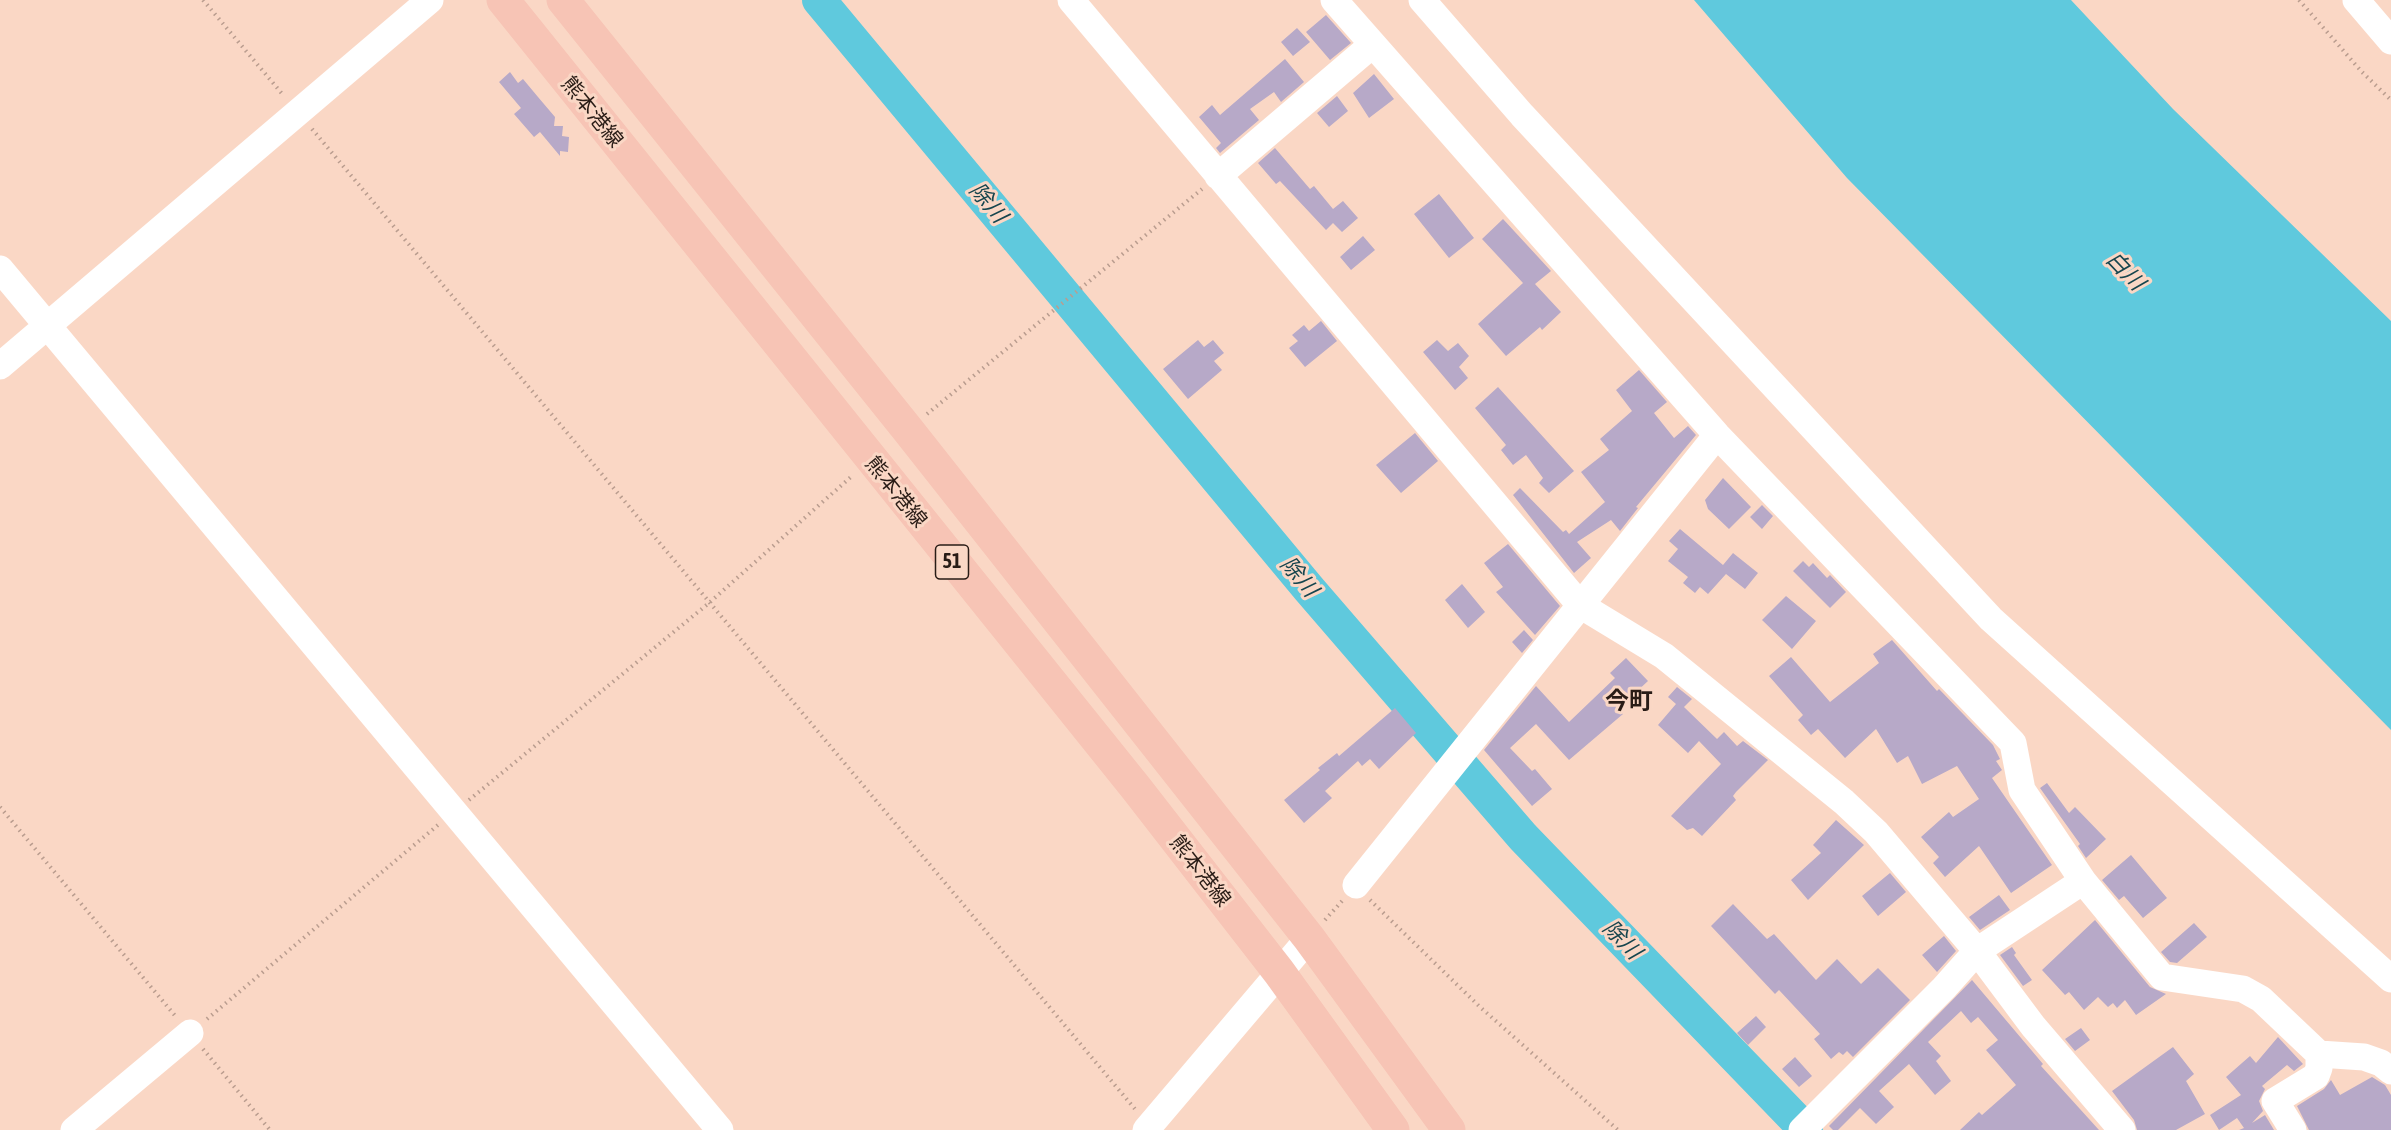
<!DOCTYPE html>
<html>
<head>
<meta charset="utf-8">
<style>
  body { margin:0 }
  canvas { display:block; background:#fad7c5 }
</style>
</head>
<body>
<canvas width="2391" height="1130"></canvas>
<script>
const context = document.querySelector('canvas').getContext('2d');
context.lineJoin = 'round';
function paint(path, color) { context.fillStyle = color; context.fill(path, 'evenodd'); }
const shape = rows => new Path2D(rows.map(r => 'M' + r).join(''));
function trace(path, color, width, dash) { context.strokeStyle = color; context.lineWidth = width; context.lineCap = dash ? 'butt' : 'round'; context.setLineDash(dash || []); context.stroke(path); }
function drawText(font, color, halo, rows, align = 'center') {
  context.font = font + ' "Asap Condensed","Noto Sans JP",sans-serif'; context.lineWidth = 6; context.setLineDash([]); context.textBaseline = 'middle'; context.strokeStyle = halo; context.fillStyle = color; for (const [text, x, y, turn = 0] of rows) {
    context.save(); context.translate(x, y); context.rotate((+turn || 0) * Math.PI / 180); context.textAlign = isNaN(turn) ? turn : align; if (halo) context.strokeText(text, 0, 0); context.fillText(text, 0, 0); context.restore();
  }
}
paint(shape([
  [1694,0,2071,0,2173,109,2391,321,2391,730,1847,178]
]), '#5fc9dd');
trace(shape([
  [819,0,1309,589,1523,837,1806,1130]
]), '#5fc9dd', 34);
paint(shape([
  [1326,15,1351,43,1330,60,1306,32],
  [1297,28,1310,42,1293,56,1281,42],
  [1285,59,1304,82,1281,102,1274,92,1250,109,1259,120,1220,153,1216,148,1221,143,1199,117,1212,105,1220,115],
  [510,72,518,83,523,79,538,97,555,117,554,126,563,126,562,136,569,137,568,152,560,151,560,156,540,132,534,137,514,114,521,108,499,82],
  [1374,74,1394,99,1369,118,1353,93],
  [1337,96,1348,111,1329,127,1317,113],
  [1275,148,1310,189,1314,186,1333,209,1343,201,1358,218,1342,232,1333,223,1326,230,1280,181,1276,184,1258,163],
  [1439,194,1474,238,1449,258,1414,214],
  [1503,219,1551,271,1535,284,1561,312,1542,330,1540,327,1506,356,1478,324,1523,283,1482,239],
  [1363,236,1375,250,1351,270,1340,257],
  [1321,321,1337,341,1305,367,1289,348,1298,341,1292,335,1304,325,1309,331],
  [1198,340,1204,347,1213,340,1224,353,1214,361,1222,370,1188,399,1163,369],
  [1437,340,1448,351,1458,343,1469,356,1459,367,1468,378,1455,390,1423,352],
  [1639,370,1667,402,1654,413,1674,438,1688,426,1696,435,1636,507,1638,508,1620,531,1611,520,1577,542,1591,558,1574,573,1513,495,1520,488,1563,532,1566,530,1569,534,1605,502,1581,472,1609,450,1600,439,1632,411,1616,390],
  [1498,387,1574,471,1549,493,1539,483,1543,478,1526,455,1513,465,1501,450,1506,445,1475,408],
  [1415,433,1438,461,1401,493,1376,465],
  [1723,478,1751,507,1729,529,1708,509,1705,500],
  [1762,505,1773,516,1762,529,1750,517],
  [1680,529,1723,565,1733,553,1758,573,1745,589,1726,574,1708,594,1700,587,1695,593,1683,583,1688,577,1668,561,1678,549,1669,541],
  [1508,544,1560,606,1535,635,1496,592,1503,587,1484,563],
  [1803,561,1809,567,1813,563,1827,578,1830,575,1846,592,1830,608,1793,571],
  [1462,584,1485,612,1468,628,1445,600],
  [1786,596,1816,621,1792,649,1762,620],
  [1524,630,1533,640,1522,653,1512,642],
  [1892,640,1937,691,1939,689,1993,745,2000,759,1996,761,2002,770,1992,778,2052,865,2011,893,1979,846,1945,877,1933,863,1939,857,1921,837,1949,812,1953,817,1979,799,1957,766,1922,784,1908,756,1897,763,1876,729,1845,758,1818,729,1811,735,1798,720,1803,715,1769,676,1791,657,1830,702,1879,663,1873,654],
  [1626,658,1648,681,1618,709,1623,714,1569,760,1536,724,1510,748,1532,771,1535,769,1552,789,1532,806,1484,750,1536,686,1569,722,1615,678,1610,673],
  [1677,687,1692,699,1684,707,1717,739,1724,732,1737,746,1743,741,1768,760,1736,792,1733,796,1736,800,1702,836,1693,828,1687,830,1671,816,1721,764,1699,741,1688,753,1658,725,1676,704,1668,697],
  [1395,708,1416,733,1379,769,1370,759,1362,766,1358,761,1325,791,1332,798,1304,823,1284,800,1320,770,1318,768,1337,753,1339,756],
  [2047,783,2069,813,2075,807,2106,839,2086,858,2078,846,2080,844,2040,788],
  [1836,820,1864,845,1808,900,1791,880,1821,853,1813,845],
  [2131,855,2167,898,2143,918,2124,896,2119,900,2102,880],
  [1890,873,1906,892,1878,916,1862,896],
  [1999,895,2010,910,1980,930,1969,917],
  [1733,904,1767,939,1774,934,1816,980,1837,959,1861,984,1878,968,1910,1000,1853,1057,1847,1051,1843,1055,1839,1052,1831,1059,1814,1039,1820,1034,1779,990,1775,994,1711,926],
  [2095,920,2150,987,2166,994,2136,1015,2125,1000,2117,1008,2113,1003,2108,1007,2098,997,2084,1010,2069,992,2065,995,2042,970],
  [2194,923,2207,937,2177,963,2170,962,2161,952],
  [1944,936,1956,951,1937,972,1922,955],
  [2012,947,2016,953,2014,955,2032,980,2023,986,2000,955],
  [1972,980,2043,1064,2041,1066,2099,1130,1960,1130,1979,1112,1982,1115,2016,1085,1986,1050,1998,1040,1978,1017,1971,1023,1961,1011,1928,1042,1941,1056,1936,1061,1951,1081,1935,1095,1909,1064,1879,1091,1894,1107,1876,1124,1860,1108,1838,1130,1833,1130,1829,1126],
  [1756,1016,1766,1027,1748,1045,1737,1033],
  [2081,1028,2090,1040,2075,1051,2065,1039],
  [2278,1037,2303,1064,2294,1071,2287,1065,2262,1086,2265,1089,2259,1101,2263,1111,2252,1123,2265,1115,2274,1130,2239,1130,2244,1128,2237,1118,2219,1130,2210,1115,2241,1095,2226,1077,2250,1056,2256,1063],
  [2173,1047,2194,1074,2186,1081,2205,1114,2176,1130,2137,1130,2134,1120,2112,1091],
  [1795,1057,1812,1076,1799,1087,1782,1069],
  [2372,1077,2385,1085,2391,1095,2391,1130,2309,1130,2297,1106,2324,1089,2331,1080,2340,1095]
]), '#b7a9c8');
trace(shape([
  [203,0,284,96],
  [2299,0,2362,72,2391,100],
  [312,129,1135,1109],
  [927,414,1202,189],
  [469,800,709,603,853,475],
  [0,807,177,1018],
  [1370,900,1479,1006,1618,1130],
  [1325,920,1342,901],
  [207,1019,438,825],
  [203,1049,270,1130]
]), '#ba9d8f', 4, [1.5, 4.5]);
trace(shape([
  [1071,0,1580,605,1664,656,1844,802,1876,832,1977,951,2033,1026,2122,1130],
  [1334,0,1717,435,2013,743,2022,790,2083,881],
  [1422,0,1522,115,1991,619,2391,979],
  [2356,0,2391,41],
  [1218,176,1372,45],
  [0,269,720,1130],
  [0,366,430,0],
  [1356,885,1717,435],
  [74,1130,190,1033],
  [1146,1130,1309,938],
  [1802,1130,1944,988,1977,951,2083,881,2162,977,2243,989,2261,999,2319,1054,2364,1057,2381,1063,2391,1071],
  [2293,1130,2275,1101,2316,1076,2319,1068,2319,1054]
]), '#fff', 27);
trace(shape([
  [503,0,1136,788,1279,972,1393,1130],
  [563,0,908,430,1309,938,1449,1130]
]), '#f7c4b5', 33);
for (const [x, y, w] of [
  [952,562,33]
]) { const box = new Path2D(); box.roundRect(x - w / 2, y - 17, w, 34, 4.5); context.fillStyle = '#fad7c5'; context.fill(box); trace(box, '#291c16', 1.5); }
drawText('bold 20px', '#291c16', null, [
  ["51",952,562]
]);
drawText('21px', '#291c16', '#fad7c5', [
  ["熊本港線",592,112,51],
  ["熊本港線",896,492,51],
  ["熊本港線",1200,871,52]
]);
drawText('italic 22px', '#16454e', '#fad7c5', [
  ["除川",988,203,50],
  ["白川",2125,271,46],
  ["除川",1299,577,50],
  ["除川",1622,940,46]
]);
drawText('bold 24px', '#291c16', '#fad7c5', [
  ["今町",1629,701]
]);
</script>
</body>
</html>
